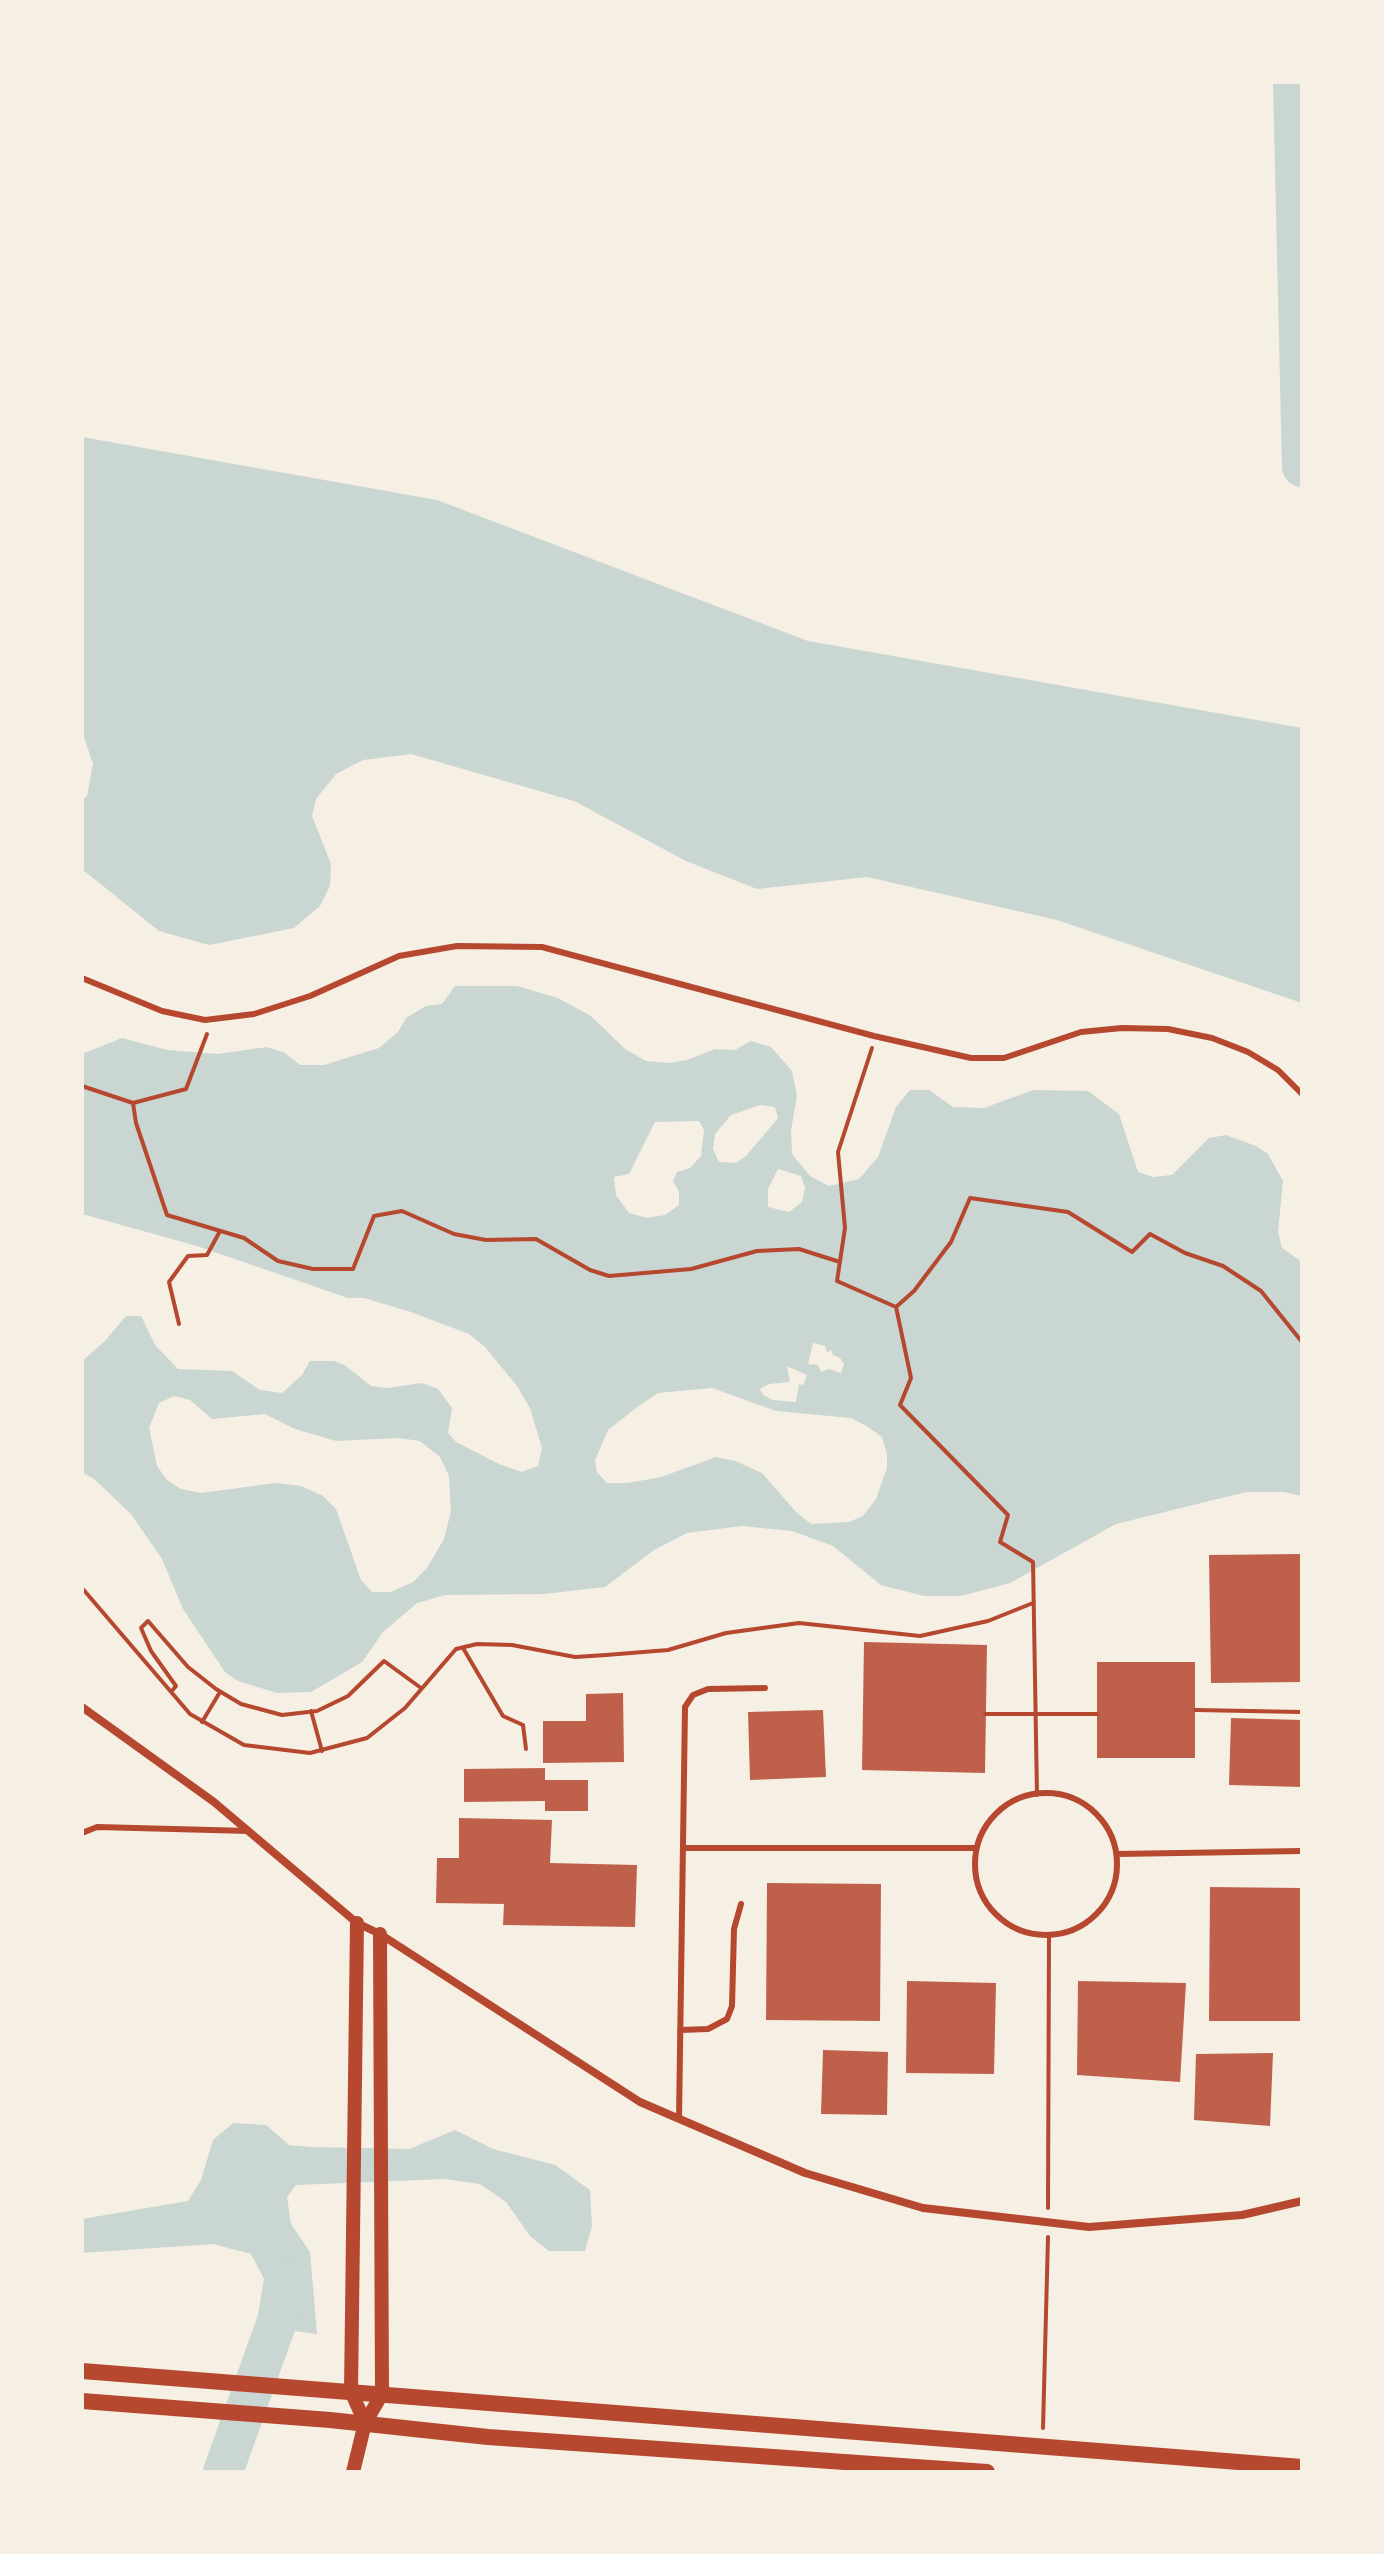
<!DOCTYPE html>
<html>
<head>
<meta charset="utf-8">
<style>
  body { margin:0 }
  #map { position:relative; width:1384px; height:2554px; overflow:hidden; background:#f6efe4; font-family:"Titillium Web",sans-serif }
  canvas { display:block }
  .frame { position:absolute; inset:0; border:84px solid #f6efe4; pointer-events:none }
</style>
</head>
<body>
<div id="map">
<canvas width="1384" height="2554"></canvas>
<div class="frame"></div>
</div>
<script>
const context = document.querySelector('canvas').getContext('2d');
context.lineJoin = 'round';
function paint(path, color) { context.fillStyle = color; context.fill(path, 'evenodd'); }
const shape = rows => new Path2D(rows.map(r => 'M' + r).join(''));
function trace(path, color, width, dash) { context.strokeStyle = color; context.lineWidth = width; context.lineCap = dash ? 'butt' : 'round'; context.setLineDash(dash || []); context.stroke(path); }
paint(shape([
  [82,437,437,500,808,641,1302,728,1302,1003,1057,920,867,877,757,889,686,861,574,801,411,754,363,760,336,774,316,799,312,816,331,864,330,886,320,906,294,928,209,945,159,931,82,869,82,799,87,796,93,764,82,731],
  [455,986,517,986,558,998,591,1016,625,1049,646,1061,670,1063,687,1060,715,1049,735,1050,751,1041,771,1047,792,1071,797,1096,791,1130,792,1154,810,1176,829,1186,859,1179,878,1157,896,1107,910,1090,929,1090,953,1107,984,1108,1033,1090,1088,1091,1119,1114,1138,1172,1153,1177,1172,1175,1209,1138,1226,1135,1256,1146,1268,1154,1283,1181,1278,1232,1282,1248,1302,1262,1302,1496,1284,1492,1246,1492,1116,1524,1010,1583,961,1596,924,1596,881,1585,833,1546,792,1531,742,1526,687,1533,654,1550,605,1587,544,1594,445,1595,417,1603,383,1632,362,1662,311,1692,277,1693,238,1681,225,1672,183,1609,162,1559,131,1514,93,1478,82,1473,82,1361,105,1341,126,1316,141,1316,155,1345,178,1369,232,1371,260,1390,282,1393,302,1375,310,1361,334,1361,346,1366,371,1386,388,1388,422,1383,438,1389,452,1408,448,1433,456,1442,499,1464,522,1472,538,1466,542,1448,530,1408,517,1386,485,1347,469,1334,411,1312,364,1298,348,1298,197,1246,82,1214,82,1054,122,1038,167,1050,218,1054,267,1047,285,1053,300,1065,324,1065,379,1048,398,1032,406,1018,426,1006,442,1004],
  [760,1105,775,1107,778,1118,746,1156,736,1163,719,1162,713,1149,715,1134,731,1115],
  [699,1121,704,1130,701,1156,690,1168,677,1172,673,1181,679,1192,679,1205,665,1215,647,1218,629,1213,616,1195,614,1177,629,1174,655,1122],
  [778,1169,801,1176,805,1188,802,1202,789,1212,768,1207,768,1189],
  [813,1343,825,1346,827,1353,831,1350,833,1355,840,1358,844,1364,841,1373,829,1369,821,1372,818,1365,808,1364],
  [787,1366,807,1375,803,1385,799,1384,796,1402,773,1400,763,1395,760,1389,769,1384,790,1382],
  [712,1388,776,1411,851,1418,868,1427,882,1437,887,1454,887,1468,876,1499,863,1516,849,1522,811,1524,797,1513,762,1473,735,1461,716,1457,661,1477,628,1483,607,1483,597,1472,595,1460,608,1430,640,1405,658,1393],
  [174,1396,190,1400,212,1419,265,1414,295,1429,336,1441,398,1438,420,1441,440,1457,449,1476,451,1511,444,1539,427,1568,413,1582,391,1592,372,1592,361,1580,336,1509,323,1496,301,1486,276,1483,201,1493,181,1489,167,1480,157,1466,149,1428,159,1403],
  [233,2123,266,2125,289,2145,311,2147,409,2149,455,2130,493,2149,555,2165,590,2190,592,2226,585,2251,549,2251,530,2236,506,2202,480,2184,445,2179,296,2185,287,2197,291,2224,310,2252,317,2334,256,2326,264,2279,251,2254,213,2244,82,2253,82,2219,188,2201,201,2180,213,2140]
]), '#c9d6d2');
trace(shape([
  [1293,82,1302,467],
  [223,2472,285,2299,285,2278]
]), '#c9d6d2', 40);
paint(shape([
  [1302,1554,1302,1682,1211,1683,1209,1555],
  [864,1642,987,1645,985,1773,862,1770],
  [1097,1662,1195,1662,1195,1758,1097,1758],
  [623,1693,624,1762,543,1763,543,1721,586,1721,586,1694],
  [823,1710,826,1777,750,1780,748,1712],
  [1231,1718,1302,1720,1302,1787,1229,1785],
  [545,1768,545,1780,588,1780,588,1811,545,1811,545,1801,464,1802,464,1769],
  [459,1818,552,1820,550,1863,637,1865,635,1927,503,1925,504,1904,436,1903,437,1858,459,1858],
  [767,1883,881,1884,880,2021,766,2020],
  [1210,1887,1302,1888,1302,2021,1209,2021],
  [907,1981,996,1983,994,2074,906,2073],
  [1078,1981,1186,1983,1180,2082,1077,2075],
  [823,2050,888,2052,887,2115,821,2114],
  [1273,2053,1270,2126,1194,2120,1196,2054]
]), '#bf614a');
trace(shape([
  [872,1048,838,1152,845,1228,837,1281,896,1307,911,1378,900,1405,1008,1515,1000,1542,1033,1562,1037,1795],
  [82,1086,133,1103,136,1123,167,1215,244,1238,278,1261,313,1269,353,1269,374,1216,402,1211,454,1234,486,1240,536,1239,590,1270,609,1276,691,1269,757,1251,799,1249,840,1262],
  [133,1103,186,1089,207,1034],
  [896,1307,914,1291,951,1242,970,1198,1068,1212,1132,1252,1150,1234,1185,1253,1223,1266,1261,1291,1302,1342],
  [179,1324,169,1282,188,1256,207,1255,220,1231],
  [82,1588,190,1714,244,1745,310,1753,367,1738,405,1708,456,1649,477,1644,512,1645,575,1657,606,1655,668,1650,726,1633,799,1623,920,1636,988,1621,1033,1603],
  [463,1648,503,1716,523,1725,526,1749],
  [171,1692,176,1686,151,1651,141,1628,148,1621,188,1667,216,1689,241,1704,282,1715,317,1711,348,1696,384,1661,421,1688],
  [1195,1710,1302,1712],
  [311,1711,322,1751],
  [985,1714,1097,1714],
  [202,1722,220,1692],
  [1048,2208,1049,1934],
  [1043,2428,1048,2237]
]), '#b5482f', 4);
trace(shape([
  [82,978,162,1011,205,1020,254,1014,310,996,399,956,457,946,542,947,874,1036,971,1058,1004,1058,1081,1032,1122,1028,1168,1029,1212,1038,1248,1052,1278,1070,1302,1094],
  '975 1864a71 71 0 1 1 142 0a71 71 0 1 1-142 0Z',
  [82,1833,97,1827,249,1831],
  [683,1848,976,1848],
  [1117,1854,1302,1851],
  [680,2030,708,2029,727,2019,732,2006,734,1929,741,1904],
  [679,2119,685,1707,693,1695,708,1689,765,1688]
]), '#b5482f', 6);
trace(shape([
  [82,1707,214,1802,357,1923,380,1934,640,2102,805,2173,923,2208,1089,2227,1242,2215,1302,2201]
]), '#b5482f', 8);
trace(shape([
  [357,1923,351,2391,365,2423],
  [353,2472,365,2423,382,2394,380,1934]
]), '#b5482f', 14);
trace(shape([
  [82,2371,1302,2467],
  [82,2401,330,2420,488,2437,987,2472]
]), '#b5482f', 16);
</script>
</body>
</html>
